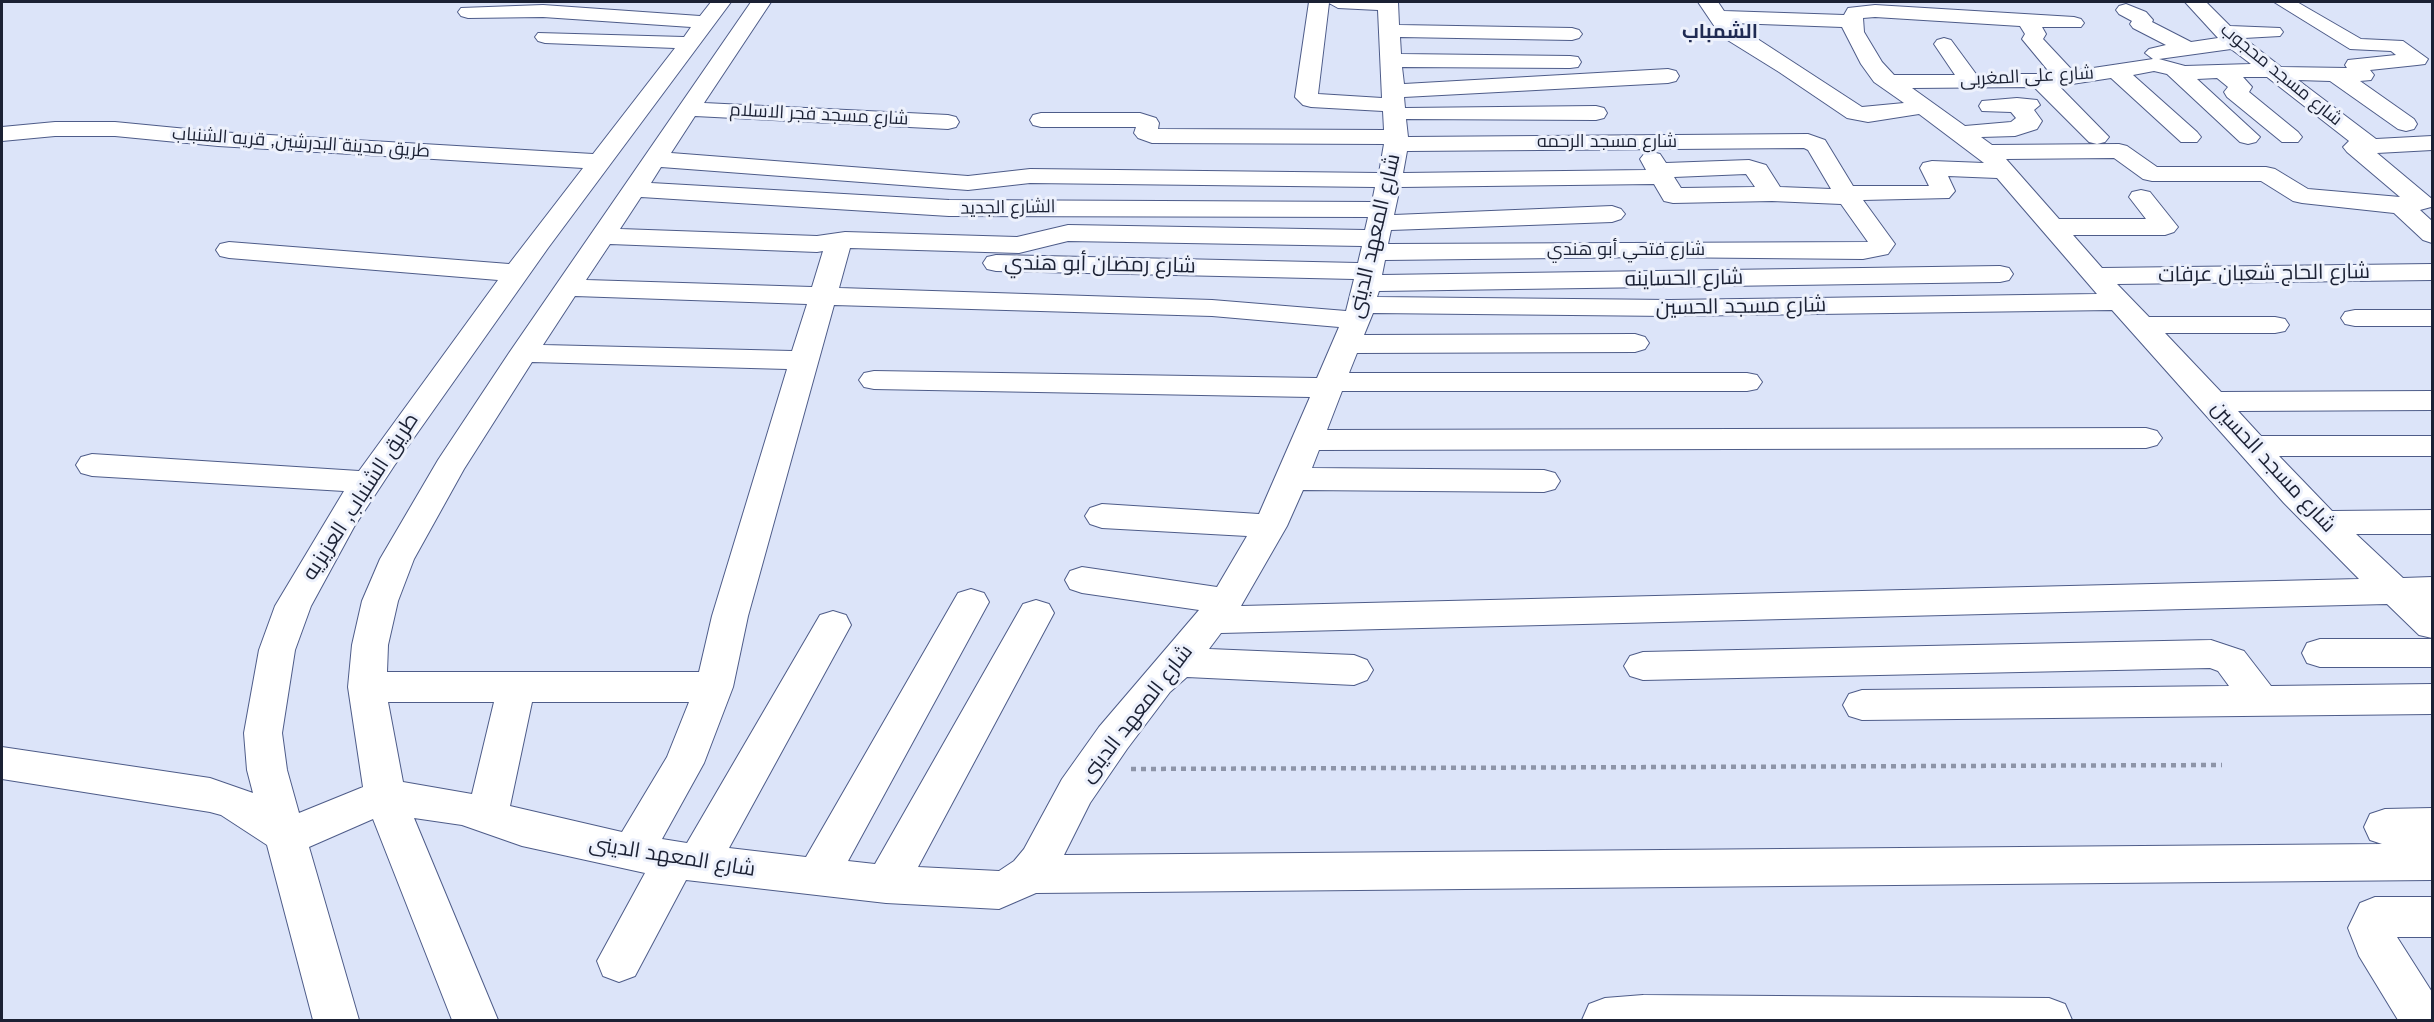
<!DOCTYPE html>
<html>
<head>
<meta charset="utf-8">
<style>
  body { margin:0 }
  #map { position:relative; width:2434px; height:1022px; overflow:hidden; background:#dce4f9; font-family:Arial,sans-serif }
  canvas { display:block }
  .frame { position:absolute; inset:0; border:3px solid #1b2134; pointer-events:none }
</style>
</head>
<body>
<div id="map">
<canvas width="2434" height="1022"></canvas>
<div class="frame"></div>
</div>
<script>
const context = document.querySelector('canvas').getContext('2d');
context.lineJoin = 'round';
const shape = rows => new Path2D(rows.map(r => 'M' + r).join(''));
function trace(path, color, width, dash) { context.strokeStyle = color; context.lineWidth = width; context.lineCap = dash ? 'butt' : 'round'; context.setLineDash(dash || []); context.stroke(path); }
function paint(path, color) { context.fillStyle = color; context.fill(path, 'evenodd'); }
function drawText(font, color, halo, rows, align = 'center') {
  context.font = font + ' Arial,Cairo,sans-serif'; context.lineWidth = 6; context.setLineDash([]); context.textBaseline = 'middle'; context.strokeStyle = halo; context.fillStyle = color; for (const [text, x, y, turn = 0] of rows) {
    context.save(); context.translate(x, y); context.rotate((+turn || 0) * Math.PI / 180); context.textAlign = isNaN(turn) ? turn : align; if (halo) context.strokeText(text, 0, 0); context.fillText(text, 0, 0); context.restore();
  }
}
const minor = shape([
  [711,2,731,2,548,248,394,466,354,527,311,606,295,650,282,733,287,770,299,813,363,787,348,687,352,645,362,601,380,559,438,460,509,353,751,2,771,2,704,103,948,115,956,117,959,122,956,127,948,129,695,116,671,153,968,176,1030,169,1379,173,1384,144,1152,143,1138,138,1134,133,1136,127,1041,127,1033,125,1030,120,1033,115,1041,113,1140,113,1156,118,1159,123,1158,129,1384,130,1383,111,1311,107,1303,105,1295,97,1309,2,1398,2,1399,25,1572,28,1579,30,1582,34,1579,38,1572,40,1400,37,1401,54,1570,56,1578,57,1581,62,1578,67,1570,68,1402,67,1404,84,1668,69,1676,71,1679,76,1676,81,1668,83,1404,97,1405,108,1596,106,1604,108,1607,113,1604,118,1596,120,1406,119,1408,137,1808,134,1825,140,1853,186,1929,186,1920,168,1923,163,1932,161,1984,163,1919,114,1868,122,1847,118,1779,72,1721,36,1698,2,1718,2,1724,11,1844,15,1848,8,1875,5,2074,17,2081,19,2084,23,2081,27,2042,27,2046,34,2043,39,2073,71,2153,59,2145,53,2149,49,2166,45,2133,28,2130,24,2132,21,2119,14,2116,10,2119,6,2126,4,2146,12,2153,20,2152,22,2191,42,2218,38,2185,2,2206,2,2230,26,2280,28,2283,32,2280,36,2244,38,2281,67,2347,68,2345,65,2348,60,2396,55,2391,51,2350,49,2274,2,2297,2,2361,39,2403,41,2428,59,2425,64,2417,65,2370,70,2374,75,2371,80,2360,81,2414,119,2417,124,2414,129,2406,131,2398,129,2330,81,2298,80,2376,139,2432,136,2432,150,2377,153,2432,199,2431,207,2420,210,2432,221,2432,243,2423,240,2394,213,2302,203,2293,201,2261,181,2152,181,2143,179,2114,158,2006,159,2059,219,2146,219,2129,197,2132,192,2141,190,2150,192,2178,227,2174,232,2165,235,2073,235,2102,268,2432,264,2432,280,2117,284,2149,317,2275,317,2285,319,2289,325,2285,331,2275,333,2165,333,2221,392,2432,391,2432,410,2238,411,2261,436,2432,436,2432,456,2279,456,2332,511,2432,510,2432,534,2356,534,2403,578,2432,577,2432,638,2419,635,2387,604,1221,633,1209,649,1354,655,1367,660,1373,670,1367,680,1354,685,1187,677,1170,692,1127,749,1090,803,1064,855,2382,844,2370,840,2364,827,2370,814,2385,809,2432,808,2432,880,1036,893,999,909,886,903,686,880,635,976,619,982,603,976,597,961,645,873,522,846,462,825,414,818,498,1020,452,1020,373,819,309,847,359,1020,313,1020,267,845,221,815,210,812,2,779,2,747,210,778,253,793,247,770,244,733,259,650,275,606,344,491,92,476,81,473,76,465,81,457,92,454,359,471,498,280,229,258,220,256,216,250,220,244,229,242,509,264,583,168,218,146,115,136,55,136,2,141,2,127,55,122,115,122,218,132,593,154,675,48,545,43,538,41,535,37,538,33,684,37,691,27,543,17,468,18,461,16,458,12,461,8,543,5,700,16,711,2],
  [1329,3,1338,8,1378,10,1382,98,1318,94,1329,3],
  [1875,17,2020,26,2025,34,2022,39,2051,74,1976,74,1951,40,1944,38,1937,40,1934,44,1955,75,1894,75,1882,62,1864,32,1863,18,1875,17],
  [1733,23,1842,27,1861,64,1874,82,1904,103,1862,107,1733,23],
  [2231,49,2251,64,2185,66,2159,59,2231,49],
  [2154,71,2167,74,2240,142,2248,144,2256,142,2260,137,2197,79,2217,78,2228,87,2224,92,2227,97,2282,142,2298,142,2302,137,2298,132,2249,92,2252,87,2243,77,2267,77,2349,141,2343,147,2347,152,2400,197,2308,189,2275,169,2266,167,2157,167,2127,146,2119,144,1992,145,1981,137,2015,136,2037,129,2042,121,2034,110,2040,105,2037,100,2017,98,1982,101,1979,106,1982,111,2011,112,2016,118,2011,122,1965,126,1912,88,2034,87,2089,142,2097,144,2105,142,2109,137,2059,86,2111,78,2181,142,2197,142,2201,137,2197,132,2133,75,2154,71],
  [1804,148,1808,150,1831,189,1780,187,1766,165,1749,160,1666,163,1660,154,1652,152,1644,154,1640,159,1646,170,1403,173,1407,151,1804,148],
  [661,167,968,190,1030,183,1375,187,1372,202,949,200,651,183,661,167],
  [1746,174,1755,187,1681,188,1674,177,1746,174],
  [1948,176,1997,178,2097,294,1670,300,1377,297,1379,291,2000,282,2009,280,2013,274,2009,268,2000,266,1382,275,1385,260,1649,257,1863,259,1888,254,1895,244,1863,200,1949,198,1955,191,1948,176],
  [1654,184,1664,201,1673,203,1772,201,1841,204,1868,242,1388,244,1391,230,1612,222,1621,219,1625,214,1621,209,1612,206,1394,215,1400,187,1654,184],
  [641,197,949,216,1368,217,1365,230,1068,225,1017,237,845,232,817,236,620,229,641,197],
  [1068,241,1362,246,1358,263,996,255,987,257,983,263,987,269,996,271,1354,279,1346,311,1212,300,839,288,850,248,1019,253,1068,241],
  [610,244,817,252,823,251,812,287,586,280,610,244],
  [575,296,807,304,792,351,543,345,575,296],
  [834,305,1212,316,1339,327,1317,378,874,371,864,373,859,380,864,387,874,389,1310,397,1259,514,1102,504,1090,508,1085,516,1090,524,1102,528,1247,536,1217,587,1082,567,1070,571,1065,580,1070,589,1082,593,1199,610,1099,727,1062,779,1024,849,1014,861,999,871,918,867,1054,613,1049,604,1036,600,1023,604,875,864,848,861,989,602,984,593,971,589,958,593,806,857,729,848,851,625,846,615,833,611,820,615,687,843,662,839,704,763,733,687,748,616,834,305],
  [2112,310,2284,503,2359,579,1241,606,1287,526,1303,490,1544,492,1555,489,1560,481,1555,473,1544,470,1312,468,1319,450,2146,448,2157,445,2162,438,2157,431,2146,428,1327,430,1342,391,1747,391,1757,389,1762,382,1757,375,1747,373,1349,373,1357,353,1635,352,1645,349,1649,343,1645,337,1635,334,1364,335,1373,313,1670,316,2112,310],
  [532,362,787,369,712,616,699,672,387,672,388,645,398,601,414,559,464,469,532,362],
  [388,702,494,702,472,794,403,782,388,702],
  [532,702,689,702,667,757,622,832,510,806,532,702],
  [2355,310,2432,310,2432,326,2355,326,2345,324,2341,318,2345,312,2355,310],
  [2320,639,2432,639,2432,667,2320,667,2307,663,2302,653,2307,643,2320,639],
  [2211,640,2244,651,2271,686,2432,684,2432,714,1862,720,1849,716,1843,705,1849,694,1862,690,2229,686,2218,671,2210,668,1643,680,1630,676,1624,666,1630,656,1643,652,2211,640],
  [2375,897,2432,897,2432,937,2397,937,2432,992,2432,1020,2398,1020,2359,956,2348,928,2360,903,2375,897],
  [1643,995,2049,998,2065,1004,2072,1020,1582,1020,1589,1004,1605,998,1643,995]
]);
trace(minor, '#4e5c89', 2);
trace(shape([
  [1131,769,2222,765]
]), '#8d94a8', 4.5, [5, 5]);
paint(minor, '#fff');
drawText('18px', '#1b2134', '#edf1fc', [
  ["شارع مسجد محجوب",2281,75,39],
  ["شارع على المغربى",2027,77,-3],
  ["شارع مسجد فجر الاسلام",819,115,3],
  ["شارع مسجد الرحمه",1607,142],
  ["طريق مدينة البدرشين, قريه الشنباب",301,143,4],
  ["الشارع الجديد",1008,208,-1],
  ["شارع فتحي أبو هندي",1626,250]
]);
drawText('bold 20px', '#202b53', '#edf1fc', [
  ["الشمباب",1720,32]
]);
drawText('21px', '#1b2134', '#edf1fc', [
  ["شارع المعهد الدينى",1375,236,-77],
  ["شارع رمضان أبو هندي",1100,265,1],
  ["شارع الحاج شعبان عرفات",2264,274,-1],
  ["شارع الحساينه",1684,279,-1],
  ["شارع مسجد الحسين",1741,307,-1],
  ["شارع مسجد الحسين",2273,467,47],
  ["طريق الشنباب, العزيزيه",361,497,-57],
  ["شارع المعهد الدينى",1137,714,-52],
  ["شارع المعهد الدينى",672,857,9]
]);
</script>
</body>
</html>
